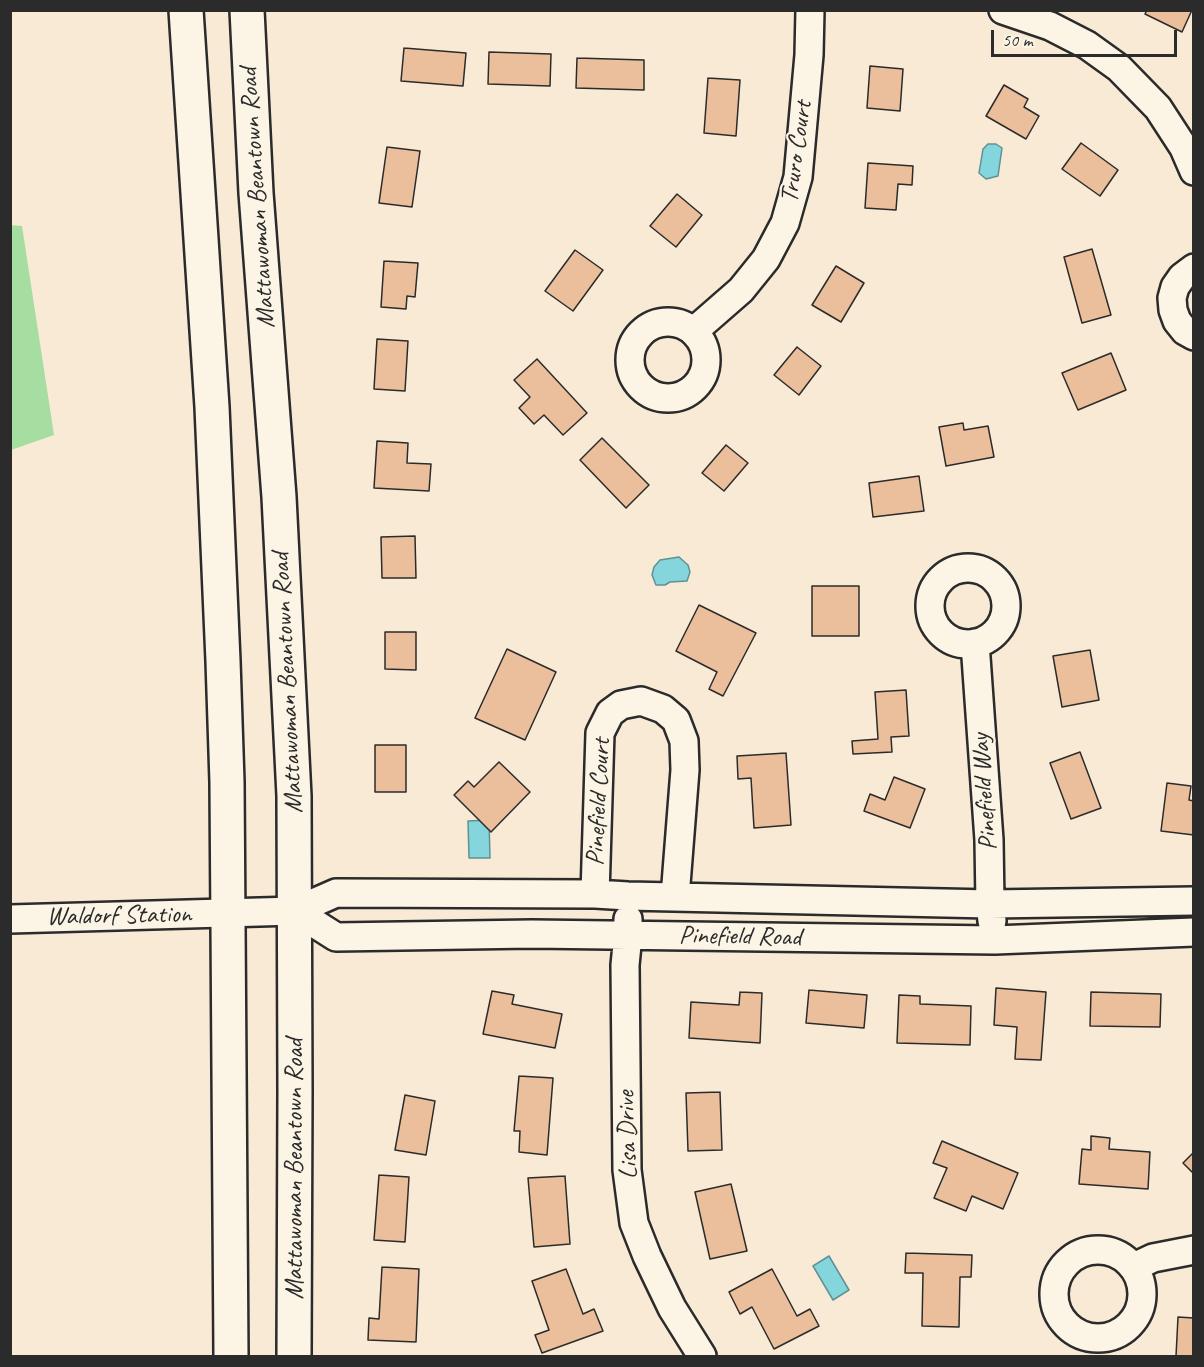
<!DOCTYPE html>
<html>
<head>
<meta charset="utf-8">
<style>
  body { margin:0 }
  #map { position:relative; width:1204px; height:1367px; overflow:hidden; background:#f9ead6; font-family:Caveat,sans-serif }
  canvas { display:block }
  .frame { position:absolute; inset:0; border:12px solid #2b2b2b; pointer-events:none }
  .scale { position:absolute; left:991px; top:30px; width:186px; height:27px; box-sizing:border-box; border:3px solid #2b2b2b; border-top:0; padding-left:8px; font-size:18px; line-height:21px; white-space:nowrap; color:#2b2b2b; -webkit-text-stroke:4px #fcf5e5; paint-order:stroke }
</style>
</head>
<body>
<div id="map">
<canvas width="1204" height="1367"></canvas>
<div class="frame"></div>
<div class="scale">50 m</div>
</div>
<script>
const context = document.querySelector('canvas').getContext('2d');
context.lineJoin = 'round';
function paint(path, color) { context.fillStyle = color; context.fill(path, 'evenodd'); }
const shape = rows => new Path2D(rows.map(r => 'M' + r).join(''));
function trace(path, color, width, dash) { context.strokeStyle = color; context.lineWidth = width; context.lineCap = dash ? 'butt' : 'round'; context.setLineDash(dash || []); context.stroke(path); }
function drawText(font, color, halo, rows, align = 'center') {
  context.font = font + ' Caveat,sans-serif'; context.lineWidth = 4.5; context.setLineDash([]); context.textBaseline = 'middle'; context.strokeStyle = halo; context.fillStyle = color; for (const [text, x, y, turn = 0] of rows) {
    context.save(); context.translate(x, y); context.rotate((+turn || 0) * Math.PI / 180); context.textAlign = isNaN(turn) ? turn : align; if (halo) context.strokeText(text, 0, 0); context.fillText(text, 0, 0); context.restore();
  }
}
paint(shape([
  [10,225,22,226,54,435,11,450]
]), '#a6dea1');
const water = shape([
  [988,144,996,144,1002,148,998,176,986,179,979,173,983,149,988,144],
  [679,557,688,565,690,572,687,581,670,582,665,585,656,585,652,575,654,567,660,560,679,557],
  [489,820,490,858,469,858,468,821,489,820],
  [829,1256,849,1290,833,1300,813,1266,829,1256]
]);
paint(water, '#84d5dc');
trace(water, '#609195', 1.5);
const building = shape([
  [1147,10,1192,10,1182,32,1145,14,1147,10],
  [404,48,466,53,463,86,401,81,404,48],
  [489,52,551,54,550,86,488,84,489,52],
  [577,58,644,60,644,90,576,88,577,58],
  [870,66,903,69,900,111,867,108,870,66],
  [708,78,740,80,736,136,704,133,708,78],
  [1004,85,1028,99,1024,107,1039,116,1026,139,986,116,1004,85],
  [1081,143,1118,170,1100,196,1062,169,1081,143],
  [387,147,420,151,412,207,379,203,387,147],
  [868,163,913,166,912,185,898,184,896,210,865,208,868,163],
  [677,194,702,215,676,247,650,226,677,194],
  [1092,249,1111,315,1082,323,1064,257,1092,249],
  [575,250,603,270,573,311,545,291,575,250],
  [384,261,418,263,415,297,407,296,406,309,381,307,384,261],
  [836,266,864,283,841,322,812,305,836,266],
  [377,339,408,341,405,391,374,389,377,339],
  [797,347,821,366,799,395,774,375,797,347],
  [1111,353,1126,390,1078,410,1062,373,1111,353],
  [537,359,587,413,563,435,544,415,534,424,519,408,530,397,514,380,537,359],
  [963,423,964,430,988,426,994,457,946,466,939,427,963,423],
  [602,438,649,485,626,508,580,460,602,438],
  [377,441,408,443,407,463,431,464,429,491,374,488,377,441],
  [726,445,748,463,724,491,702,473,726,445],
  [919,476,924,511,873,517,869,483,919,476],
  [415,536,416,578,382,578,381,537,415,536],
  [812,586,859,586,859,636,812,636,812,586],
  [699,605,756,633,723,696,709,689,717,672,676,651,699,605],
  [385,632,416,632,416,670,385,669,385,632],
  [507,649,556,672,525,740,475,718,507,649],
  [1090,650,1099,700,1062,707,1053,656,1090,650],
  [906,690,909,736,891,737,892,752,853,754,852,741,878,739,875,692,906,690],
  [375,745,406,745,406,792,375,792,375,745],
  [1080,752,1101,808,1071,819,1050,763,1080,752],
  [786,753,791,825,754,828,751,778,738,779,737,756,786,753],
  [499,762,530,792,491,832,454,795,468,781,474,787,499,762],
  [894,777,925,789,910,828,864,811,870,794,885,800,894,777],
  [1167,783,1191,786,1189,800,1194,801,1194,835,1161,831,1167,783],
  [996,988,1046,992,1041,1060,1015,1059,1017,1027,994,1025,996,988],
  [809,990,867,995,864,1028,806,1023,809,990],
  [492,991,514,995,512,1004,562,1014,555,1048,483,1034,492,991],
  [740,992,762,993,760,1043,689,1038,691,1002,739,1005,740,992],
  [1091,992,1161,994,1160,1027,1090,1026,1091,992],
  [899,995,920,996,920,1004,971,1006,970,1045,897,1043,899,995],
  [519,1076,553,1078,547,1155,519,1152,520,1131,514,1131,519,1076],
  [720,1092,722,1150,688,1151,686,1093,720,1092],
  [405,1095,435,1101,426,1155,395,1150,405,1095],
  [1091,1136,1110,1138,1109,1149,1150,1152,1148,1189,1079,1184,1082,1149,1091,1150,1091,1136],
  [942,1141,1018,1173,1003,1209,972,1196,966,1211,934,1198,947,1168,933,1163,942,1141],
  [1194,1152,1194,1174,1183,1163,1194,1152],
  [379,1175,409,1177,405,1242,374,1240,379,1175],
  [565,1176,570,1244,534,1247,528,1178,565,1176],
  [731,1184,747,1251,710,1259,695,1192,731,1184],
  [906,1253,972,1255,971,1277,960,1277,959,1327,922,1326,923,1273,905,1273,906,1253],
  [382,1267,419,1269,416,1342,368,1340,369,1318,379,1319,382,1267],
  [566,1269,583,1314,594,1309,603,1331,542,1353,535,1335,549,1330,532,1281,566,1269],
  [772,1269,797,1316,810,1309,819,1326,774,1349,752,1307,740,1314,729,1292,772,1269],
  [1178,1317,1194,1318,1194,1356,1176,1356,1178,1317]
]);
paint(building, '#ebbf9b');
trace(building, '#2b2b2b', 1.5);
const street = shape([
  [1003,10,1050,26,1087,45,1119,68,1158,108,1184,148,1194,171],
  [1194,268,1182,277,1175,287,1172,298,1173,310,1177,321,1185,331,1194,336],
  '630 360a38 38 0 1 1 76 0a38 38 0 1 1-76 0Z',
  [694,331,741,290,766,259,785,223,798,177,809,55,810,10],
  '930 606a38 38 0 1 1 76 0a38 38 0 1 1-76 0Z',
  [975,643,989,840,990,904,992,921],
  [595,894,600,733,610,713,621,705,641,701,663,709,676,720,684,741,685,770,675,897],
  [295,911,336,937,532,934,995,940,1194,932],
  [10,919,295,911,336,893,595,894,628,896,990,904,1194,901],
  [628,919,628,935,625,965,627,1170,634,1223,647,1256,672,1308,702,1356],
  '1054 1294a44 44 0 1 1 88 0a44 44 0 1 1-88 0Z',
  [1134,1267,1153,1258,1194,1250]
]);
const highway = shape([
  [186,10,212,407,223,661,227,782,231,1356],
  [247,10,256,193,279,497,294,796,295,1092,294,1356]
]);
trace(street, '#2b2b2b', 32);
trace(highway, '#2b2b2b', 38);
trace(street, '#fcf5e5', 27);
trace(highway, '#fcf5e5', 33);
drawText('26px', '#2b2b2b', '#fcf5e5', [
  ["Truro Court",797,152,-82],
  ["Mattawoman Beantown Road",258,198,-94],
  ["Mattawoman Beantown Road",288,683,-93],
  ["Pinefield Way",985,792,-94],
  ["Pinefield Court",599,802,-87],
  ["Waldorf Station",119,916,-1],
  ["Pinefield Road",740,937,1],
  ["Lisa Drive",628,1135,-92],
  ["Mattawoman Beantown Road",295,1169,-90]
]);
</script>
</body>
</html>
